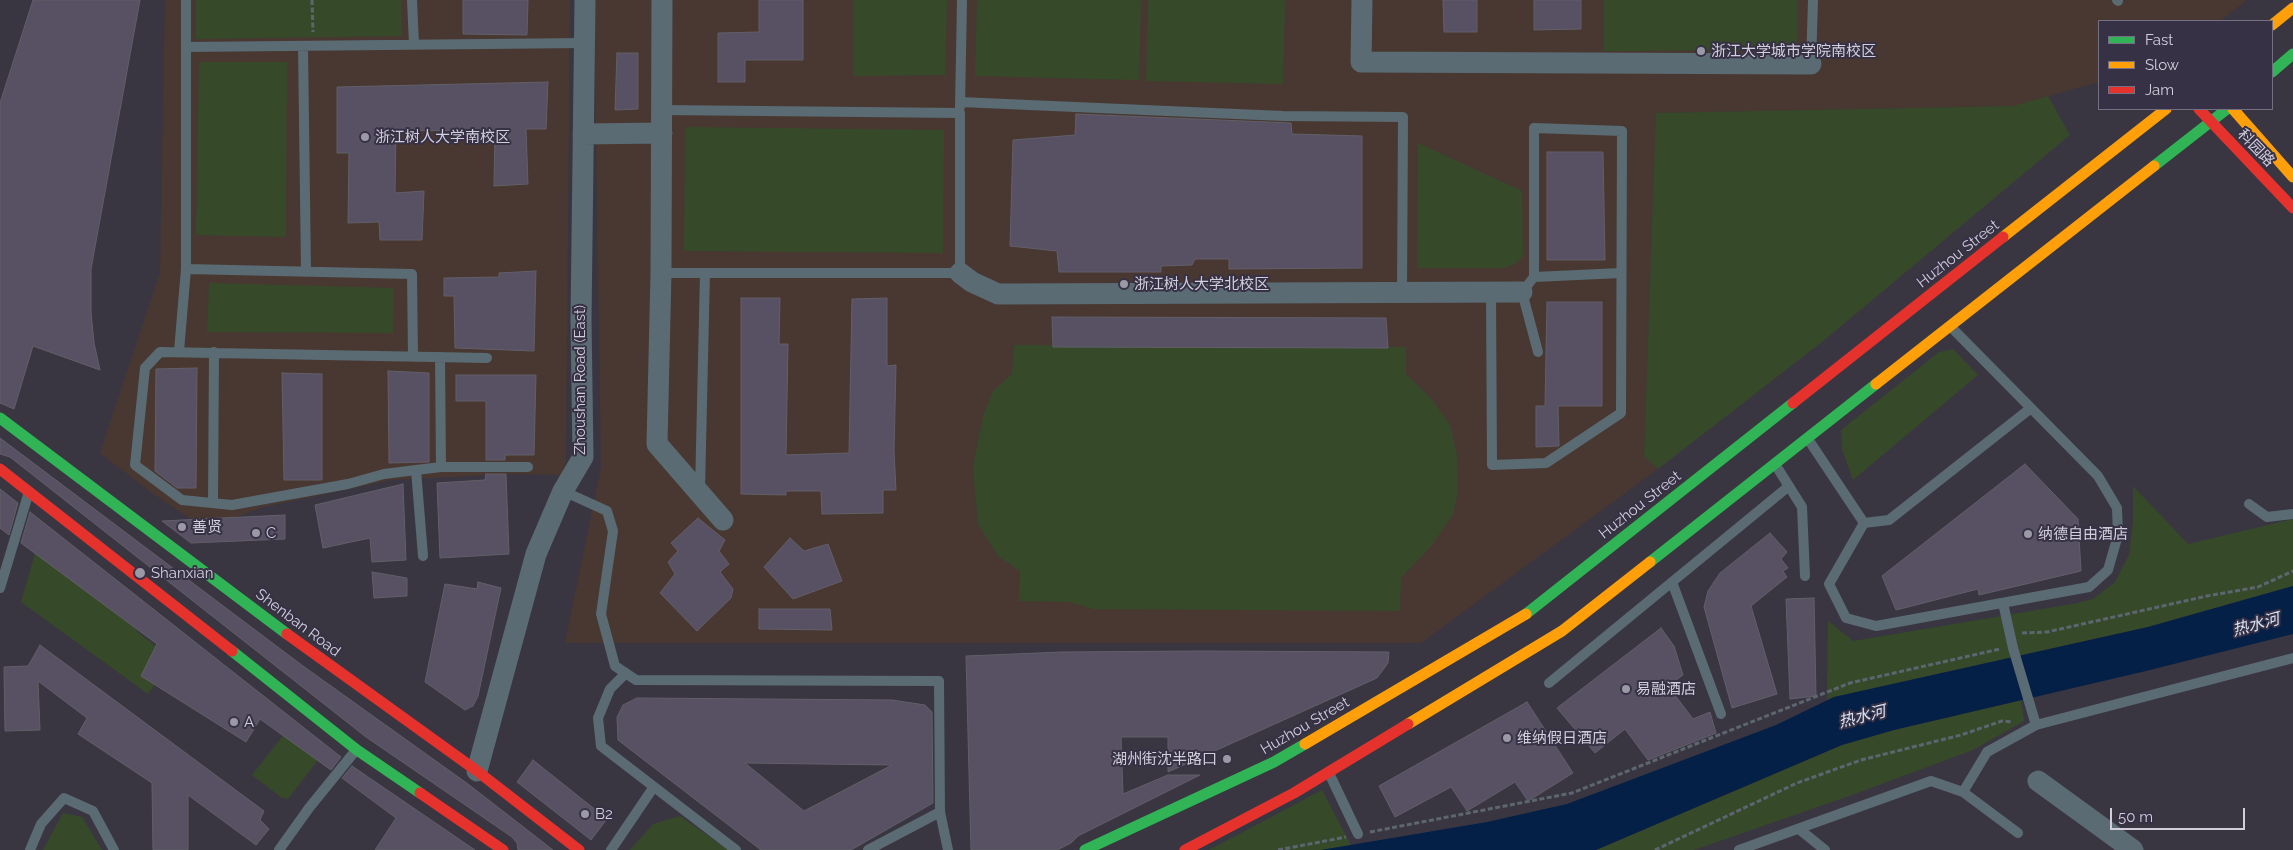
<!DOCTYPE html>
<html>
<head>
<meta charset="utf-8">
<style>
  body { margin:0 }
  #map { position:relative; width:2293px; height:850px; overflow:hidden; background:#393641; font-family:Raleway,sans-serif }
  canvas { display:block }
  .legend { position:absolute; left:2098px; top:20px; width:175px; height:90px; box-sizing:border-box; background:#373145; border:1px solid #757081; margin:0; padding:6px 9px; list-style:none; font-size:15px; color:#d2cfdc }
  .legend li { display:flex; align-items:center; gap:10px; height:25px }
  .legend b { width:25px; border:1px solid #757081 }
  .scale { position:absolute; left:2110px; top:808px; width:135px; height:22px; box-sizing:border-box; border:2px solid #d2cfdc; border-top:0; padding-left:6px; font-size:15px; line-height:18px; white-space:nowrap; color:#d2cfdc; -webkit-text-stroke:4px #373145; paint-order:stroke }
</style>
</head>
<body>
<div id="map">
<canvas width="2293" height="850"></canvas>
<ul class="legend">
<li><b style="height:6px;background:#30b455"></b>Fast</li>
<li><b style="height:6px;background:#ff9f0a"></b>Slow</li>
<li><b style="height:6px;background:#e5322d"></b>Jam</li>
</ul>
<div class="scale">50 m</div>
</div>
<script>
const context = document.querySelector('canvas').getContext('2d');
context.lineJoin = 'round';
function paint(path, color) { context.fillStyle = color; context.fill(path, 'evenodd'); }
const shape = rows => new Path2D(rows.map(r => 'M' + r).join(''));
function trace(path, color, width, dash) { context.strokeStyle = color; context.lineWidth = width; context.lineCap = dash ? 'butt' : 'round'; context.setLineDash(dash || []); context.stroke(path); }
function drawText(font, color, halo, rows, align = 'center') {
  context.font = font + ' Raleway,"Noto Sans SC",sans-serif'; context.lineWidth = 4; context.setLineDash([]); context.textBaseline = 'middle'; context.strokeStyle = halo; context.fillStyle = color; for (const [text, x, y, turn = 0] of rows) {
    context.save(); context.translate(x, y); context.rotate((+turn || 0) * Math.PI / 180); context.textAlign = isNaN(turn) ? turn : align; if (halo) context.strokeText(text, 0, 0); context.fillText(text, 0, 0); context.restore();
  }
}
paint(shape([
  [165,0,570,0,566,461,562,475,514,474,391,480,260,508,206,529,152,493,100,453,160,273],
  [594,0,2247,0,2220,21,2099,21,2099,82,2014,106,1657,113,1644,455,1658,469,1421,643,565,643,601,467]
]), '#483831');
paint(shape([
  [196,0,401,0,402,36,196,39],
  [853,0,947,0,945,75,853,76],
  [977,0,1141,0,1139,80,975,76],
  [1148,0,1285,0,1283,84,1146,81],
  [1604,0,1797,0,1797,50,1604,51],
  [199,62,287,62,286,237,196,235],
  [2048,96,2070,135,1822,342,1658,469,1644,456,1656,113,2013,106],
  [685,127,944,130,943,253,684,251],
  [1418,143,1522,191,1523,256,1515,264,1505,268,1417,268],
  [209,283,394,288,393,333,207,332],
  [1014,345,1406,347,1406,374,1430,397,1450,425,1457,455,1458,491,1453,514,1432,545,1401,578,1400,611,1093,609,1069,602,1019,601,1020,571,998,556,978,524,973,468,983,416,993,391,1012,374],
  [1953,349,1978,375,1853,480,1842,449,1841,430,1939,352],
  [2133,486,2188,544,2293,519,2293,586,2148,627,1834,697,1827,700,1828,621,1853,641,2073,604,2093,599,2115,582,2129,555,2133,522],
  [36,550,109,601,140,634,173,660,148,694,21,602],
  [2021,700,2024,721,1973,750,1852,795,1694,850,1596,850,1842,745,1894,730],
  [285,733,318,760,288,799,282,798,252,775],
  [1322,790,1351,845,1321,850,1209,850],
  [63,813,82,817,102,850,43,850],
  [680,816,728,850,630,850,653,824]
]), '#364a2a');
paint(shape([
  [2293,586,2293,634,2146,671,1894,730,1842,745,1596,850,1321,850,1487,822,1567,804,1776,725,1834,697,2148,627]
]), '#052046');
const building = shape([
  [33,0,140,0,91,269,91,312,94,343,100,370,33,346,14,409,0,403,0,103,33,0],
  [463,0,528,0,527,35,463,34,463,0],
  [759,0,803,0,803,60,745,60,745,82,718,82,718,33,759,32,759,0],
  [1443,0,1477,0,1477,32,1444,32,1443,0],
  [1534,0,1581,0,1581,29,1534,30,1534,0],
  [617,53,638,53,638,109,615,110,617,53],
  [548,82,546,129,526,129,528,184,494,186,495,130,396,131,395,193,424,191,422,240,380,240,379,222,348,223,349,153,337,153,337,87,548,82],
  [1076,114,1291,123,1292,134,1362,136,1362,268,1229,269,1229,259,1195,259,1192,265,1161,266,1161,272,1059,272,1057,251,1010,246,1013,140,1075,135,1076,114],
  [1547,152,1603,152,1605,260,1547,260,1547,152],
  [536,271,534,351,455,348,454,296,444,296,444,278,499,277,499,273,536,271],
  [741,298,780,298,779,344,788,344,786,455,849,453,852,299,887,298,887,366,896,365,894,451,896,490,883,490,883,513,822,514,821,491,786,491,786,495,741,494,741,298],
  [1547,302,1602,302,1602,406,1558,406,1559,446,1536,447,1536,406,1545,406,1547,302],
  [1052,317,1386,318,1388,348,1053,347,1052,317],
  [197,368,196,488,177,488,155,471,156,369,197,368],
  [388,371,429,373,429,462,389,463,388,371],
  [282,373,322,374,322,480,284,480,282,373],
  [456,375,536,375,534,455,505,455,505,460,486,460,486,401,456,401,456,375],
  [0,438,303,666,468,784,553,850,518,850,517,843,512,837,366,737,10,457,0,454,0,438],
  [2025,464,2078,519,2081,571,1979,595,1978,589,1896,610,1882,576,2025,464],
  [486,474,506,474,509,554,440,558,437,483,485,480,486,474],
  [403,484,406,560,372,562,370,538,323,548,315,505,403,484],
  [0,489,18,503,9,535,0,528,0,489],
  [30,512,341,757,331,770,260,719,246,742,141,676,157,644,21,543,30,512],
  [285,515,285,539,191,543,162,521,285,515],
  [698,518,725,540,719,551,729,564,720,572,733,589,731,598,697,631,660,593,675,574,668,562,678,551,671,543,698,518],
  [1770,533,1787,552,1781,559,1788,568,1783,571,1787,577,1751,606,1777,694,1732,708,1704,607,1708,591,1720,573,1770,533],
  [790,538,804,551,828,544,842,581,793,599,764,567,790,538],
  [372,572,407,578,407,596,374,598,372,572],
  [478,582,501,588,478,696,473,706,465,710,425,682,445,584,477,589,478,582],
  [1814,598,1816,696,1790,699,1786,599,1814,598],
  [759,609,830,609,832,630,759,629,759,609],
  [1661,628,1674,646,1683,675,1668,686,1693,719,1710,712,1716,733,1648,760,1625,729,1595,753,1557,708,1661,628],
  [40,645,264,811,260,820,269,829,256,845,188,795,188,850,153,850,152,783,78,734,87,718,38,681,40,730,5,731,4,667,28,666,40,645],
  [1202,651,1389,652,1388,663,1377,678,1168,772,1168,737,1121,737,1123,794,1168,775,1200,775,1078,836,1071,843,1057,850,971,850,966,656,1062,652,1202,651],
  [637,698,892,700,925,705,932,712,933,803,851,850,761,850,618,740,617,717,623,705,637,698],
  [745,763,892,765,804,811,745,763],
  [1527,702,1573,773,1528,801,1515,782,1467,811,1451,787,1395,817,1379,786,1527,702],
  [533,760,607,819,591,840,517,782,533,760],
  [352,766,475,850,375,850,396,818,342,778,352,766]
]);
paint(building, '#575163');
trace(building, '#625f69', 1);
trace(shape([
  [312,0,313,32],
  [2022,633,2047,632,2207,596,2258,587,2293,571],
  [1370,832,1572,793,1850,683,2000,649],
  [1278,850,1346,837],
  [1655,850,1797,783,1861,760,1961,735,2002,721,2013,722]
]), '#5d6670', 3, [5, 2.5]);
trace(shape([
  [412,0,414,44],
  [2117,0,2118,1],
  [303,46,306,272],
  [186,47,584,43],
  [1811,64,1813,0],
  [960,102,1283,116,1403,117,1402,292],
  [960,107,962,0],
  [186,269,412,274,413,357],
  [661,273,960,273,960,113,662,110],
  [1534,277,1621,273],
  [1491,292,1492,465,1546,463,1621,413,1622,131,1534,128,1534,277,1522,292,1538,352],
  [179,351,186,269,186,0],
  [440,357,441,467],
  [487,358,160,352,145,368,135,465,182,500,232,505,348,484,384,474,416,470,441,467,528,467],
  [1808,439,1864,523,1829,584,1846,618,1876,626,2089,587,2108,570,2118,535,2117,508,2098,476,1952,328],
  [1775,464,1802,507,1805,576],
  [416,470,423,556],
  [700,490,705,273],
  [563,491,607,511,613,531,601,614,615,666,636,680,939,681,940,812,948,850],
  [213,503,214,352],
  [2249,504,2267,517,2293,514],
  [1864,523,1889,520,2031,408],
  [1672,582,1721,714],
  [0,588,28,495],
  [2003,603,2013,648,2036,725],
  [626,673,610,689,598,718,601,746,736,850],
  [1549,683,1789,486],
  [1329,773,1358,834],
  [1963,792,1987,752,2036,725,2293,658],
  [1799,829,1825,850],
  [30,850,41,824,64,798,93,811,114,850],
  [279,850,309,808,356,750],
  [611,850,653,788],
  [868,850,940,812],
  [1739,850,1931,781,1963,792,2018,833]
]), '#5a6b74', 10);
trace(shape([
  [662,0,661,273,657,444,723,520],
  [1362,0,1361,62,1811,64],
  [583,134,662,133],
  [960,273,972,282,998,294,1522,292],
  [477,771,536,554,563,491,583,457,581,320,585,0],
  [2038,781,2133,850]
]), '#5a6b74', 21);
trace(shape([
  [2272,72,2293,54],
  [2154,166,2227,109],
  [0,418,287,634],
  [1650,562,1876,384],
  [1526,614,1793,403],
  [232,651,357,750,420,793],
  [1085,850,1274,762,1305,744]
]), '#30b455', 11);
trace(shape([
  [2272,25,2293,8],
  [2233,109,2293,177],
  [2003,237,2166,109],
  [1876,384,2154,166],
  [1408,724,1562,631,1650,562],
  [1305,744,1526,614]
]), '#ff9f0a', 11);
trace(shape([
  [2199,109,2293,208],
  [1793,403,2003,237],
  [0,469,232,651],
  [287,634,477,771,579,850],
  [420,793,503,850],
  [1185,850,1294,793,1408,724]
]), '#e5322d', 11);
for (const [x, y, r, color] of [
  [1701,51,5,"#9c99a6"],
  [365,137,5,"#9c99a6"],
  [1124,284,5,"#9c99a6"],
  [182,527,5,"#9c99a6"],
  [256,533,5,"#9c99a6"],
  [2028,534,5,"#9c99a6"],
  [140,573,6,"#9c99a6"],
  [1626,689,5,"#9c99a6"],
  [234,722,5,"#9c99a6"],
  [1507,738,5,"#9c99a6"],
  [1227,759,5,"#9c99a6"],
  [585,814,5,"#9c99a6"]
]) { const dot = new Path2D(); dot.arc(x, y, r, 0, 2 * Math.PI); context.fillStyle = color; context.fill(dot); trace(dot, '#373145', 2); }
drawText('15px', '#d2cfdc', '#373145', [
  ["浙江大学城市学院南校区",1711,51],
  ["浙江树人大学南校区",375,137],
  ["浙江树人大学北校区",1134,284],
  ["善贤",192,527],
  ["C",266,533],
  ["纳德自由酒店",2038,534],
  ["Shanxian",151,573],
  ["易融酒店",1636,689],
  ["A",244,722],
  ["维纳假日酒店",1517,738],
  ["湖州街沈半路口",1217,759,"right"],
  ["B2",595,814]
], 'left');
drawText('15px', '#d2cfdc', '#373145', [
  ["科园路",2256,148,46],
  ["Huzhou Street",1958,254,-38],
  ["Zhoushan Road (East)",580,380,-90],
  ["Huzhou Street",1640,505,-38],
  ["Shenban Road",298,623,37],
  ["Huzhou Street",1305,726,-30]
]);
drawText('italic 16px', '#d7e4f6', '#373145', [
  ["热水河",2256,625,-15],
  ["热水河",1862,717,-14]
]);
</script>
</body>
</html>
